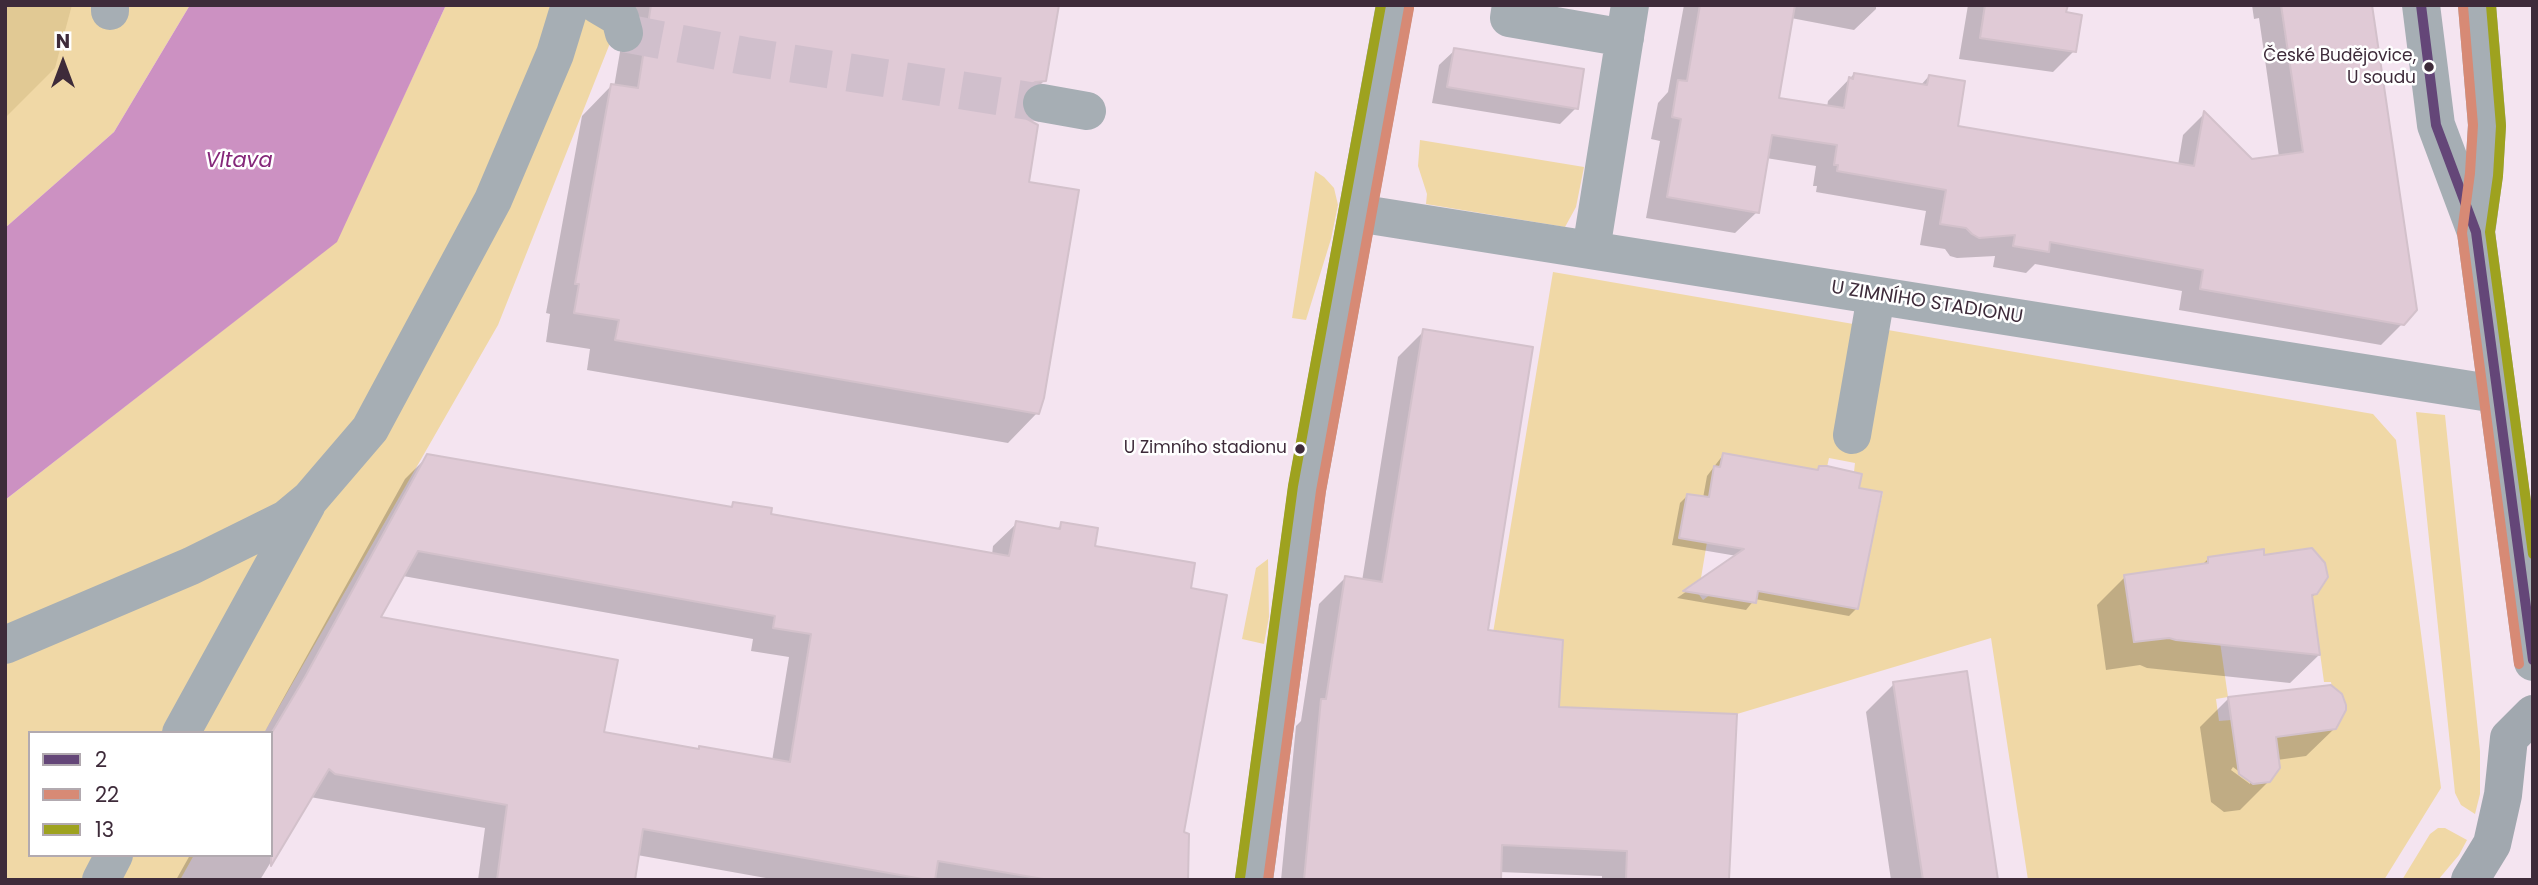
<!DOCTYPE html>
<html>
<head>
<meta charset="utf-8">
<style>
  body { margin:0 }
  #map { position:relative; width:2538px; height:885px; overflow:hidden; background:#f4e4f0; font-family:Poppins,sans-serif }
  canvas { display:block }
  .frame { position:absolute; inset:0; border:7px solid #3e2b3a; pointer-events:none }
  .legend { position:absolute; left:28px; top:731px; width:245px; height:126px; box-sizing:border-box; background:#fff; border:2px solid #b2aab0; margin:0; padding:9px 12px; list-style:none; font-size:21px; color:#3e2b3a }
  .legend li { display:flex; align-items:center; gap:14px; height:35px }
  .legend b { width:35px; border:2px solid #b2aab0 }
  .north { position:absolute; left:28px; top:28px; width:70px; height:70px; -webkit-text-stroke:5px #fff; paint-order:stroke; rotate:0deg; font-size:19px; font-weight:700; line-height:28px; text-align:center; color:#3e2b3a }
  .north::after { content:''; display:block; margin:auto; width:24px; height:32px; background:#3e2b3a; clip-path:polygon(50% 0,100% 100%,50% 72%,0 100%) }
</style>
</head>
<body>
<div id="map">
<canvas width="2538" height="885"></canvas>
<div class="frame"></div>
<ul class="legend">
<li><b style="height:9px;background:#644678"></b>2</li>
<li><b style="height:9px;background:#d78a75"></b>22</li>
<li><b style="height:9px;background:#9ea21f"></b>13</li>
</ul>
<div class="north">N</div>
</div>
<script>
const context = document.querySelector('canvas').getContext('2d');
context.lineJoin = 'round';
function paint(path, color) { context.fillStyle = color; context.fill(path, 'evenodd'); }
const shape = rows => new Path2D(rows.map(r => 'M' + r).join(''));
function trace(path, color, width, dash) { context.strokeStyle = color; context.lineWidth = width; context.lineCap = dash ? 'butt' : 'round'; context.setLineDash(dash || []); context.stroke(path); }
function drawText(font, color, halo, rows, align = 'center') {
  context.font = font + ' Poppins,sans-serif'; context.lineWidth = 5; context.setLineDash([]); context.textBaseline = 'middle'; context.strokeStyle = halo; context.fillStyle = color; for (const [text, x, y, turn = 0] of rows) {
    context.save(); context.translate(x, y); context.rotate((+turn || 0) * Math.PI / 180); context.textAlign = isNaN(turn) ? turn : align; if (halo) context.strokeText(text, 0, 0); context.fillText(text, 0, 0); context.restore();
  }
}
paint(shape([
  [5,5,190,5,114,132,5,228],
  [446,5,622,5,620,18,498,325,264,733,30,733,30,855,194,855,180,880,5,880,5,500,336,242],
  [1420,140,1584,167,1576,207,1565,227,1426,204,1427,194,1418,166],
  [1315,171,1324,177,1334,188,1338,205,1331,239,1306,320,1292,318],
  [1553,272,2373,414,2396,440,2441,788,2384,880,2028,880,1991,638,1737,714,1481,705],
  [1723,453,1772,462,1817,476,1819,466,1827,467,1829,458,1855,463,1854,472,1862,474,1859,488,1883,492,1858,605,1759,584,1755,603,1711,594,1703,600,1692,585,1701,578,1707,542,1687,494,1714,498,1714,466,1720,467],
  [2313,548,2314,555,2323,561,2328,575,2325,582,2318,587,2319,593,2312,595,2324,682,2331,682,2332,688,2342,695,2346,708,2337,722,2338,728,2276,737,2279,768,2270,782,2253,784,2239,774,2231,720,2219,721,2216,699,2228,697,2220,642,2195,642,2169,638,2125,575,2208,563,2208,557,2264,555],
  [1563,640,1562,663,1532,660],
  [2416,412,2445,415,2480,751,2480,794,2475,814,2461,805,2455,793],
  [1268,559,1269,617,1264,644,1242,639,1256,568],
  [2438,828,2445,828,2467,840,2459,855,2438,880,2402,880,2430,834]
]), '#f0d8a6');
paint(shape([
  [5,5,72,5,55,68,5,118]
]), '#e1c994');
paint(shape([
  [190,5,446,5,337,242,5,500,5,228,114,132]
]), '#cc91c2');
paint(shape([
  [628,5,1057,5,1044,81,1019,105,1027,184,1037,413,1008,443,587,370,590,349,546,342,550,314,546,313,582,116,611,86,614,87],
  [1684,5,1876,5,1876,9,1854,30,1791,18,1777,99,1827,107,1828,101,1854,74,1920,86,1929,76,1956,128,2178,165,2183,135,2204,114,2252,161,2279,157,2259,18,2254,19,2252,5,2372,5,2403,323,2381,345,2179,310,2182,291,2035,264,2026,273,1993,267,1995,256,1957,258,1950,256,1945,249,1920,245,1926,211,1816,192,1817,186,1813,186,1816,166,1766,158,1757,212,1735,233,1646,218,1660,141,1651,139,1658,103,1668,92],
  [1968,5,2066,5,2064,14,2074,51,2053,72,1959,59],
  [1455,50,1576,108,1560,124,1432,103,1439,65],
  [1424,331,1486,632,1557,709,1727,880,1602,880,1602,876,1499,872,1499,880,1281,880,1296,726,1301,721,1319,604,1345,578,1362,581,1398,357],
  [1723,455,1816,472,1820,468,1857,490,1857,608,1849,616,1755,599,1746,610,1677,598,1737,556,1672,545,1680,503,1688,495,1703,498,1707,476],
  [428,456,729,509,734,504,769,515,992,555,993,546,1017,523,1056,530,1062,524,1093,547,1189,590,1181,834,1186,880,777,880,637,855,633,880,478,880,485,828,310,797,260,880,176,880,190,855,271,855,271,733,264,733,405,479],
  [403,576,753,639,751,651,789,657,772,761,697,751,602,733,378,619],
  [2262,557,2316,593,2311,598,2319,655,2290,683,2147,668,2140,665,2106,670,2097,605,2125,577,2202,565,2208,559],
  [1894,684,1997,880,1891,880,1866,712],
  [2228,699,2335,728,2306,756,2277,760,2269,781,2240,810,2224,812,2211,802,2200,727],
  [2233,767,2250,780,2250,784,2231,770]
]), '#0003');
const building = shape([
  [651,5,1059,5,1046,81,1035,82,1026,88,1020,100,1021,110,1027,119,1038,125,1029,182,1079,190,1044,398,1039,414,615,340,619,320,574,313,579,284,575,284,611,84,638,88,651,5],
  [1700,5,1795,5,1779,98,1844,108,1849,77,1853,79,1854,73,1927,85,1929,75,1965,81,1958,126,2194,166,2204,111,2252,159,2303,152,2281,5,2372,5,2417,310,2404,325,2200,289,2203,270,2050,242,2049,252,2013,246,2015,235,1979,238,1972,234,1966,228,1940,224,1946,190,1837,171,1838,165,1834,165,1837,145,1772,135,1759,213,1667,197,1681,119,1672,117,1678,80,1687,81,1700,5],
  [1985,5,2068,5,2066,12,2082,15,2076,52,1980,38,1985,5],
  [1454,48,1584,69,1578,109,1447,87,1454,48],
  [1423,329,1533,347,1488,630,1563,640,1559,707,1737,714,1729,880,1626,880,1627,851,1502,845,1501,880,1304,880,1321,699,1326,699,1345,576,1382,582,1423,329],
  [1723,453,1818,470,1819,466,1827,466,1862,474,1859,488,1882,492,1858,609,1758,591,1756,603,1683,591,1744,549,1679,538,1687,494,1709,497,1714,466,1720,467,1723,453],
  [427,454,732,507,733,502,772,508,771,514,1009,556,1016,521,1060,529,1061,522,1098,528,1095,546,1195,563,1191,588,1227,595,1184,832,1189,834,1188,880,1049,880,938,861,935,880,928,880,643,829,635,880,497,880,507,805,335,774,329,769,271,866,271,734,305,677,427,454],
  [418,551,775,616,773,628,811,634,790,762,699,746,699,749,604,732,618,660,381,617,418,551],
  [2312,548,2325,563,2328,577,2317,594,2312,595,2320,655,2176,640,2169,638,2134,642,2124,575,2208,563,2208,557,2264,549,2264,555,2312,548],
  [1967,671,1998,880,1923,880,1893,682,1967,671],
  [2331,685,2342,694,2346,705,2346,710,2336,729,2276,737,2280,768,2270,782,2253,784,2239,774,2228,697,2331,685]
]);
paint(building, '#e0cad6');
trace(building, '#d3c1cb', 2);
trace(shape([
  [624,33,745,56,1042,103]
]), '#d0bfcc', 38, [38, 19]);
trace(shape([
  [598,5,620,18,624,33],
  [1511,5,1509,18,1625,38],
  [2421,5,2436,125,2476,232,2533,662],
  [110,11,110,5],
  [1042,103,1087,111],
  [1357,213,2496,394],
  [2477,226,2484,174,2487,125,2477,5],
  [1591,250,1630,5],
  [1852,435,1876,296],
  [5,645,191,566,286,519,310,499,370,429,493,200,555,54,570,5],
  [181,733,307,504],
  [101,880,114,855],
  [1254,880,1307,489,1395,5]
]), '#a6aeb4', 38);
trace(shape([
  [2470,880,2492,844,2503,795,2509,738,2533,714]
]), '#a1a8af', 38);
trace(shape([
  [2421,5,2436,125,2476,232,2533,660]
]), '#644678', 10);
trace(shape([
  [2463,6,2473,125,2470,173,2462,233,2519,664],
  [1268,880,1321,491,1409,8]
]), '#d78a75', 10);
trace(shape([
  [2491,5,2501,126,2498,176,2490,232,2533,554],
  [1240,878,1293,486,1381,5]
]), '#9ea21f', 10);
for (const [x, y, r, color] of [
  [2429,67,6,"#3e2b3a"],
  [1300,449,6,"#3e2b3a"]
]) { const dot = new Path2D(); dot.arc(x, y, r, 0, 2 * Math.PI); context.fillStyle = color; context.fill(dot); trace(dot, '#fff', 2.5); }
drawText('17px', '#3e2b3a', '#fff', [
  ["České Budějovice,",2416,57],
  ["U soudu",2416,79],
  ["U Zimního stadionu",1287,449]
], 'right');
drawText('19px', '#3e2b3a', '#fff', [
  ["U ZIMNÍHO STADIONU",1927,303,9]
]);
drawText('italic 21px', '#85287a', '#fff', [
  ["Vltava",239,162]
]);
</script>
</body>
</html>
